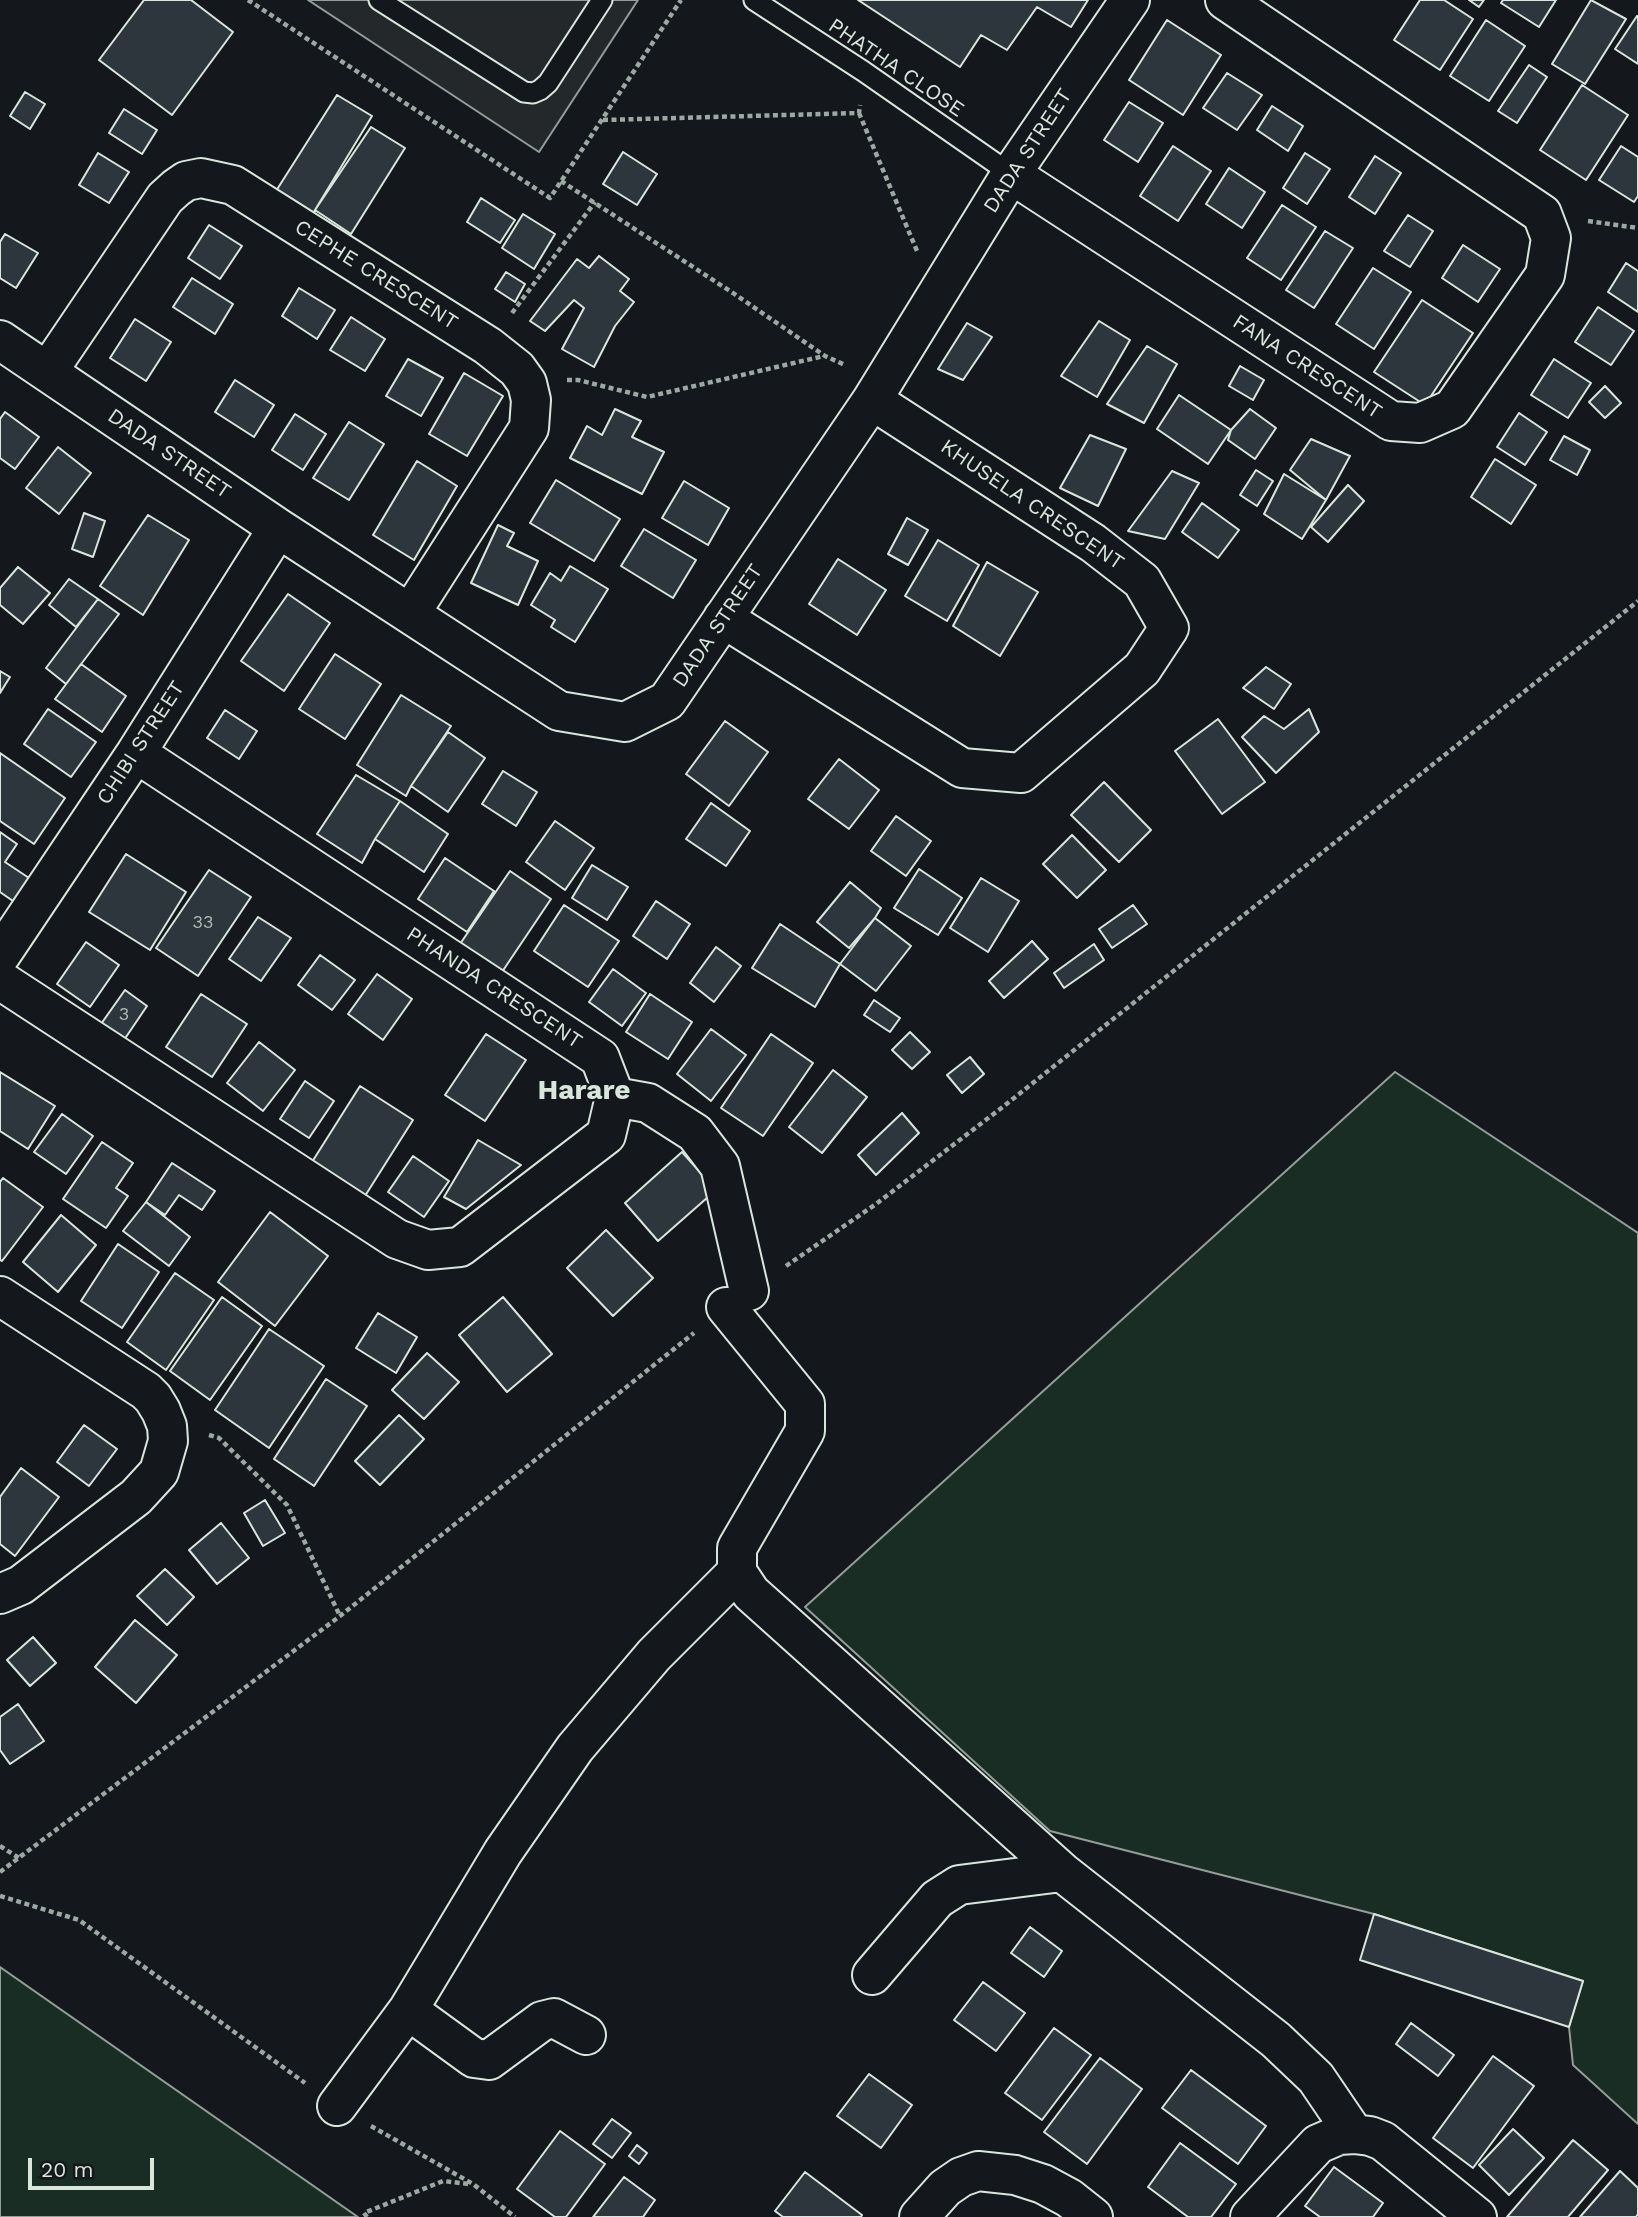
<!DOCTYPE html>
<html>
<head>
<meta charset="utf-8">
<style>
  body { margin:0 }
  #map { position:relative; width:1638px; height:2217px; overflow:hidden; background:#14181c; font-family:"Work Sans",sans-serif }
  canvas { display:block }
  .scale { position:absolute; left:28px; top:2158px; width:126px; height:32px; box-sizing:border-box; border:4px solid #d8e6dc; border-top:0; padding-left:9px; font-size:21px; line-height:24px; white-space:nowrap; color:#d8e6dc; -webkit-text-stroke:5px #14181c; paint-order:stroke }
</style>
</head>
<body>
<div id="map">
<canvas width="1638" height="2217"></canvas>
<div class="scale">20 m</div>
</div>
<script>
const context = document.querySelector('canvas').getContext('2d');
context.lineJoin = 'round';
function paint(path, color) { context.fillStyle = color; context.fill(path, 'evenodd'); }
const shape = rows => new Path2D(rows.map(r => 'M' + r).join(''));
function trace(path, color, width, dash) { context.strokeStyle = color; context.lineWidth = width; context.lineCap = dash ? 'butt' : 'round'; context.setLineDash(dash || []); context.stroke(path); }
function drawText(font, color, halo, rows, align = 'center') {
  context.font = font + ' "Work Sans",sans-serif'; context.lineWidth = 5; context.setLineDash([]); context.textBaseline = 'middle'; context.strokeStyle = halo; context.fillStyle = color; for (const [text, x, y, turn = 0] of rows) {
    context.save(); context.translate(x, y); context.rotate((+turn || 0) * Math.PI / 180); context.textAlign = isNaN(turn) ? turn : align; if (halo) context.strokeText(text, 0, 0); context.fillText(text, 0, 0); context.restore();
  }
}
const green = shape([
  [1395,1072,1638,1233,1638,2124,1573,2065,1569,2027,1583,1981,1374,1914,1050,1831,805,1607,1395,1072],
  [0,1967,358,2217,0,2217,0,1967]
]);
paint(green, '#1a2d24');
trace(green, '#939e99', 2);
const parking = shape([
  [308,0,638,0,539,152,308,0]
]);
paint(parking, '#24282b');
trace(parking, '#939e99', 2);
const building = shape([
  [144,0,191,0,233,32,172,115,99,60,144,0],
  [858,0,1088,0,1071,27,1037,7,1007,50,981,35,960,67,858,0],
  [1420,0,1444,0,1473,19,1440,70,1394,40,1420,0],
  [1469,0,1484,0,1479,7,1469,0],
  [1503,0,1556,0,1539,27,1501,3,1503,0],
  [1591,0,1626,19,1585,84,1552,64,1591,0],
  [1637,16,1638,16,1638,64,1615,49,1637,16],
  [1167,20,1221,55,1183,115,1129,80,1167,20],
  [1486,20,1525,46,1489,101,1450,76,1486,20],
  [1529,65,1547,77,1517,123,1498,111,1529,65],
  [1227,73,1262,95,1237,130,1203,108,1227,73],
  [1582,85,1628,115,1586,180,1540,150,1582,85],
  [25,92,45,104,30,129,10,116,25,92],
  [337,95,372,116,312,215,276,191,337,95],
  [1129,102,1163,123,1138,162,1104,140,1129,102],
  [1272,106,1303,126,1288,151,1257,130,1272,106],
  [124,109,157,130,142,154,109,133,124,109],
  [371,127,405,148,351,234,315,210,371,127],
  [1173,146,1211,171,1178,221,1140,196,1173,146],
  [1621,146,1638,157,1638,196,1634,202,1599,180,1621,146],
  [623,152,657,174,637,205,603,184,623,152],
  [98,153,129,172,109,203,79,185,98,153],
  [1305,153,1330,169,1307,204,1283,188,1305,153],
  [1375,156,1401,173,1375,214,1349,197,1375,156],
  [1229,168,1265,192,1242,228,1206,204,1229,168],
  [481,198,515,220,500,243,467,222,481,198],
  [1282,205,1316,227,1281,280,1247,258,1282,205],
  [523,214,555,234,534,269,502,248,523,214],
  [1408,215,1433,231,1410,267,1384,251,1408,215],
  [209,225,242,246,220,279,188,258,209,225],
  [1325,231,1353,248,1314,308,1286,290,1325,231],
  [5,234,38,253,16,288,0,278,0,242,5,234],
  [1463,245,1500,269,1478,302,1442,278,1463,245],
  [599,256,629,279,620,291,634,302,615,326,594,367,562,349,584,308,574,300,545,331,530,321,577,259,589,268,599,256],
  [1626,263,1638,271,1638,312,1608,292,1626,263],
  [1373,268,1411,292,1374,349,1336,324,1373,268],
  [506,272,525,284,515,302,495,289,506,272],
  [192,278,233,304,215,334,173,307,192,278],
  [299,288,335,310,317,339,282,316,299,288],
  [1422,300,1473,333,1425,405,1374,372,1422,300],
  [1598,307,1634,331,1611,365,1575,342,1598,307],
  [351,317,385,339,365,371,330,350,351,317],
  [135,319,171,342,146,381,110,358,135,319],
  [1099,321,1130,340,1097,397,1061,376,1099,321],
  [967,323,992,337,963,380,938,369,967,323],
  [1147,346,1177,364,1144,423,1107,404,1147,346],
  [408,359,443,378,421,416,386,396,408,359],
  [1554,359,1591,383,1568,418,1531,395,1554,359],
  [1240,366,1264,380,1253,400,1229,386,1240,366],
  [464,373,503,396,467,456,429,434,464,373],
  [235,380,274,405,254,437,215,412,235,380],
  [1605,386,1621,403,1605,418,1589,402,1605,386],
  [1179,395,1231,430,1208,464,1157,429,1179,395],
  [615,409,641,421,632,437,664,452,642,494,570,458,587,426,602,435,615,409],
  [1250,409,1276,428,1255,459,1228,440,1231,430,1250,409],
  [5,412,39,437,15,469,0,458,0,419,5,412],
  [1519,413,1547,432,1525,465,1497,447,1519,413],
  [295,414,326,434,303,470,272,450,295,414],
  [349,422,384,444,349,500,313,478,349,422],
  [1090,435,1126,449,1098,506,1060,488,1090,435],
  [1564,436,1590,450,1577,475,1550,460,1564,436],
  [1311,439,1350,456,1326,500,1290,470,1311,439],
  [58,447,91,473,59,514,26,488,58,447],
  [1495,459,1536,485,1511,524,1471,497,1495,459],
  [417,461,457,486,414,560,373,535,417,461],
  [1256,470,1273,481,1257,506,1240,495,1256,470],
  [1172,471,1199,483,1165,539,1128,531,1172,471],
  [1284,474,1326,500,1302,539,1264,514,1284,474],
  [556,480,620,519,594,561,530,523,556,480],
  [684,481,729,508,708,545,662,518,684,481],
  [1348,485,1364,501,1328,542,1311,527,1348,485],
  [1202,503,1239,530,1218,558,1182,532,1202,503],
  [84,513,105,521,93,557,72,549,84,513],
  [148,515,189,540,143,615,100,586,148,515],
  [907,518,928,530,908,565,888,554,907,518],
  [498,525,514,533,507,546,538,561,518,605,471,583,498,525],
  [644,529,696,560,673,598,621,566,644,529],
  [938,540,979,565,947,621,905,596,938,540],
  [838,559,886,590,857,635,809,604,838,559],
  [987,562,1038,592,1000,656,953,626,987,562],
  [570,566,608,589,575,642,551,627,555,620,531,605,550,573,561,581,570,566],
  [18,567,50,593,23,624,0,605,0,588,18,567],
  [69,579,98,599,76,627,49,605,69,579],
  [288,594,330,623,284,691,241,661,288,594],
  [98,599,119,614,66,684,46,668,98,599],
  [335,654,381,684,345,739,299,709,335,654],
  [81,664,126,696,102,732,55,699,81,664],
  [1266,667,1291,684,1274,709,1243,688,1266,667],
  [0,671,10,677,0,693,0,671],
  [401,695,451,726,411,786,406,796,357,765,401,695],
  [48,709,96,742,71,777,24,744,48,709],
  [1309,709,1319,732,1276,773,1242,737,1264,716,1284,729,1309,709],
  [225,710,257,731,239,759,207,738,225,710],
  [1218,719,1265,782,1222,814,1175,751,1218,719],
  [725,721,768,752,729,806,686,774,725,721],
  [448,732,485,758,448,812,411,786,448,732],
  [0,753,65,798,34,844,0,821,0,753],
  [839,759,879,790,849,829,808,799,839,759],
  [503,771,537,792,516,826,482,804,503,771],
  [356,775,400,801,375,839,362,863,317,834,356,775],
  [1104,782,1151,830,1119,862,1071,815,1104,782],
  [400,801,448,834,424,872,375,839,400,801],
  [711,803,750,831,726,866,686,839,711,803],
  [896,816,931,841,906,876,871,851,896,816],
  [555,821,594,848,565,890,526,862,555,821],
  [0,832,17,844,5,862,29,878,13,901,0,892,0,832],
  [1072,835,1106,870,1077,898,1043,864,1072,835],
  [126,854,186,892,150,950,89,912,126,854],
  [445,858,494,891,467,932,418,899,445,858],
  [592,865,628,887,607,920,572,898,592,865],
  [919,869,962,898,938,935,894,908,919,869],
  [209,870,251,897,198,976,156,948,209,870],
  [510,871,551,899,502,972,460,944,510,871],
  [981,878,1019,901,988,952,950,928,981,878],
  [850,882,881,908,875,918,849,948,817,922,850,882],
  [656,901,690,924,667,959,633,936,656,901],
  [564,905,619,941,588,987,534,951,564,905],
  [1133,905,1147,924,1112,948,1099,929,1133,905],
  [258,917,291,938,261,981,229,959,258,917],
  [875,918,911,946,876,991,840,964,875,918],
  [780,924,840,964,815,1007,752,968,780,924],
  [1032,941,1048,959,1004,998,989,981,1032,941],
  [86,942,119,965,90,1007,57,984,86,942],
  [1094,944,1104,960,1064,988,1054,973,1094,944],
  [716,947,741,966,714,1002,690,983,716,947],
  [320,955,355,980,332,1010,298,985,320,955],
  [613,969,646,993,622,1026,589,1002,613,969],
  [377,974,412,999,383,1040,348,1014,377,974],
  [125,990,147,1006,124,1040,101,1024,125,990],
  [201,994,247,1024,212,1077,166,1047,201,994],
  [650,994,692,1022,668,1059,626,1032,650,994],
  [874,1000,900,1018,890,1032,864,1015,874,1000],
  [711,1029,746,1055,711,1101,677,1074,711,1029],
  [910,1032,930,1052,912,1069,892,1050,910,1032],
  [486,1034,526,1060,485,1121,445,1095,486,1034],
  [771,1034,813,1063,763,1136,721,1108,771,1034],
  [259,1042,295,1070,263,1111,227,1083,259,1042],
  [970,1057,984,1074,962,1093,947,1075,970,1057],
  [833,1070,867,1097,822,1153,789,1127,833,1070],
  [0,1072,55,1106,28,1149,0,1131,0,1072],
  [305,1081,334,1101,309,1138,280,1119,305,1081],
  [360,1086,413,1120,365,1196,312,1162,360,1086],
  [902,1113,919,1133,876,1175,858,1155,902,1113],
  [62,1114,93,1136,66,1174,34,1152,62,1114],
  [478,1140,521,1165,466,1209,444,1197,478,1140],
  [102,1142,133,1163,116,1188,128,1196,106,1228,63,1199,102,1142],
  [682,1152,716,1190,658,1241,625,1203,682,1152],
  [413,1156,449,1181,424,1217,388,1192,413,1156],
  [172,1163,215,1191,202,1210,179,1195,165,1215,146,1202,172,1163],
  [3,1178,43,1207,2,1261,0,1260,0,1182,3,1178],
  [146,1202,190,1237,169,1266,123,1231,146,1202],
  [270,1212,328,1256,275,1326,218,1282,270,1212],
  [61,1215,96,1245,58,1292,23,1262,61,1215],
  [606,1230,653,1278,613,1316,567,1268,606,1230],
  [118,1244,159,1272,122,1328,81,1301,118,1244],
  [175,1273,214,1300,166,1370,127,1342,175,1273],
  [222,1297,262,1326,210,1400,170,1371,222,1297],
  [503,1297,552,1354,507,1392,459,1335,503,1297],
  [378,1313,417,1337,396,1373,356,1348,378,1313],
  [269,1329,324,1366,269,1448,215,1410,269,1329],
  [427,1353,459,1382,424,1419,392,1390,427,1353],
  [326,1379,367,1406,314,1486,274,1459,326,1379],
  [399,1415,424,1439,380,1485,355,1461,399,1415],
  [84,1425,117,1449,89,1486,57,1462,84,1425],
  [21,1468,59,1497,15,1556,0,1544,0,1497,21,1468],
  [265,1500,285,1533,263,1546,244,1513,265,1500],
  [221,1523,249,1558,217,1584,189,1550,221,1523],
  [165,1569,194,1597,167,1625,137,1596,165,1569],
  [135,1620,177,1655,136,1703,95,1667,135,1620],
  [33,1637,56,1663,30,1686,7,1660,33,1637],
  [18,1704,44,1741,10,1764,0,1750,0,1717,18,1704],
  [1374,1914,1583,1981,1569,2027,1360,1960,1374,1914],
  [1030,1927,1062,1951,1044,1977,1011,1953,1030,1927],
  [983,1982,1025,2013,996,2051,954,2020,983,1982],
  [1411,2023,1454,2055,1438,2076,1396,2044,1411,2023],
  [1054,2028,1091,2055,1042,2120,1005,2093,1054,2028],
  [1493,2056,1534,2086,1473,2168,1433,2138,1493,2056],
  [1100,2058,1142,2089,1087,2164,1044,2132,1100,2058],
  [1191,2070,1266,2126,1238,2164,1162,2108,1191,2070],
  [869,2074,912,2105,881,2148,837,2116,869,2074],
  [612,2119,631,2133,612,2158,593,2144,612,2119],
  [1513,2129,1544,2158,1509,2195,1479,2165,1513,2129],
  [560,2131,605,2164,566,2217,555,2217,517,2189,560,2131],
  [1573,2140,1608,2170,1568,2217,1507,2217,1573,2140],
  [1180,2143,1236,2184,1211,2217,1188,2217,1148,2187,1180,2143],
  [637,2145,647,2153,639,2164,629,2156,637,2145],
  [1334,2167,1383,2203,1373,2217,1320,2217,1305,2206,1334,2167],
  [1620,2171,1638,2188,1638,2214,1636,2217,1580,2217,1620,2171],
  [805,2172,862,2215,861,2217,783,2217,775,2211,805,2172],
  [624,2177,655,2200,643,2217,593,2217,624,2177]
]);
paint(building, '#2c363c');
trace(building, '#d8e6dc', 2);
const lane = shape([
  [379,0,524,92,533,93,540,90,548,83,602,0],
  [754,0,863,71,1011,174]
]);
const street = shape([
  [1011,174,1391,421,1420,423,1452,409,1545,275,1551,238,1542,214,1225,0],
  [0,340,278,528,559,711,625,722,667,701,872,400,1011,174,1130,0],
  [48,371,165,198,176,188,186,181,201,178,233,185,488,346,517,369,527,383,531,400,529,428,410,614],
  [723,618,962,768,1021,773,1142,669,1169,628,1142,581,1093,543,872,400],
  [0,956,136,753,278,528],
  [0,980,397,1239,428,1250,460,1247,606,1135,615,1097,600,1058,136,753],
  [615,1097,648,1103,695,1133,720,1166,749,1291],
  [0,1296,146,1391,153,1398,161,1411,167,1426,168,1441,159,1472,136,1497,21,1585,0,1594],
  [726,1307,805,1404,805,1431,737,1548,737,1572,751,1593,1062,1872,1276,2040,1316,2078,1354,2134],
  [872,1975,937,1899,959,1885,1062,1872],
  [408,2010,474,2058,489,2060,542,2021,554,2018,586,2035],
  [337,2106,408,2010,503,1852,575,1748,654,1655,737,1572],
  [919,2217,945,2188,961,2177,978,2171,1015,2175,1043,2184,1069,2198,1093,2217],
  [1250,2217,1318,2144,1339,2135,1354,2134,1370,2136,1383,2141,1477,2217]
]);
trace(lane, '#d8e6dc', 23);
trace(street, '#d8e6dc', 42);
trace(shape([
  [248,0,550,198,681,0],
  [859,113,917,251],
  [603,120,859,113,860,105],
  [561,181,733,293,825,356,845,365],
  [1588,221,1638,228],
  [512,313,595,202],
  [567,380,578,380,647,397,824,356],
  [786,1266,876,1204,1004,1106,1638,601],
  [209,1435,219,1438,287,1505,340,1616],
  [0,1846,19,1858],
  [0,1872,340,1616,694,1333],
  [0,1896,79,1920,305,2083],
  [371,2126,473,2184,515,2217],
  [367,2217,364,2213,443,2181,469,2184]
]), '#9da8a2', 4.5, [5, 3.5]);
trace(lane, '#14181c', 19);
trace(street, '#14181c', 38);
drawText('18px', '#adbab4', null, [
  ["33",203,923],
  ["3",124,1015]
]);
drawText('21px', '#d8e6dc', '#14181c', [
  ["PHATHA CLOSE",896,68,34],
  ["DADA STREET",1028,151,-57],
  ["CEPHE CRESCENT",376,275,32],
  ["FANA CRESCENT",1307,367,33],
  ["DADA STREET",169,454,34],
  ["KHUSELA CRESCENT",1032,505,34],
  ["DADA STREET",718,626,-56],
  ["CHIBI STREET",141,743,-57],
  ["PHANDA CRESCENT",494,988,33]
]);
drawText('bold 28px', '#d8e6dc', '#14181c', [
  ["Harare",584,1091]
]);
</script>
</body>
</html>
